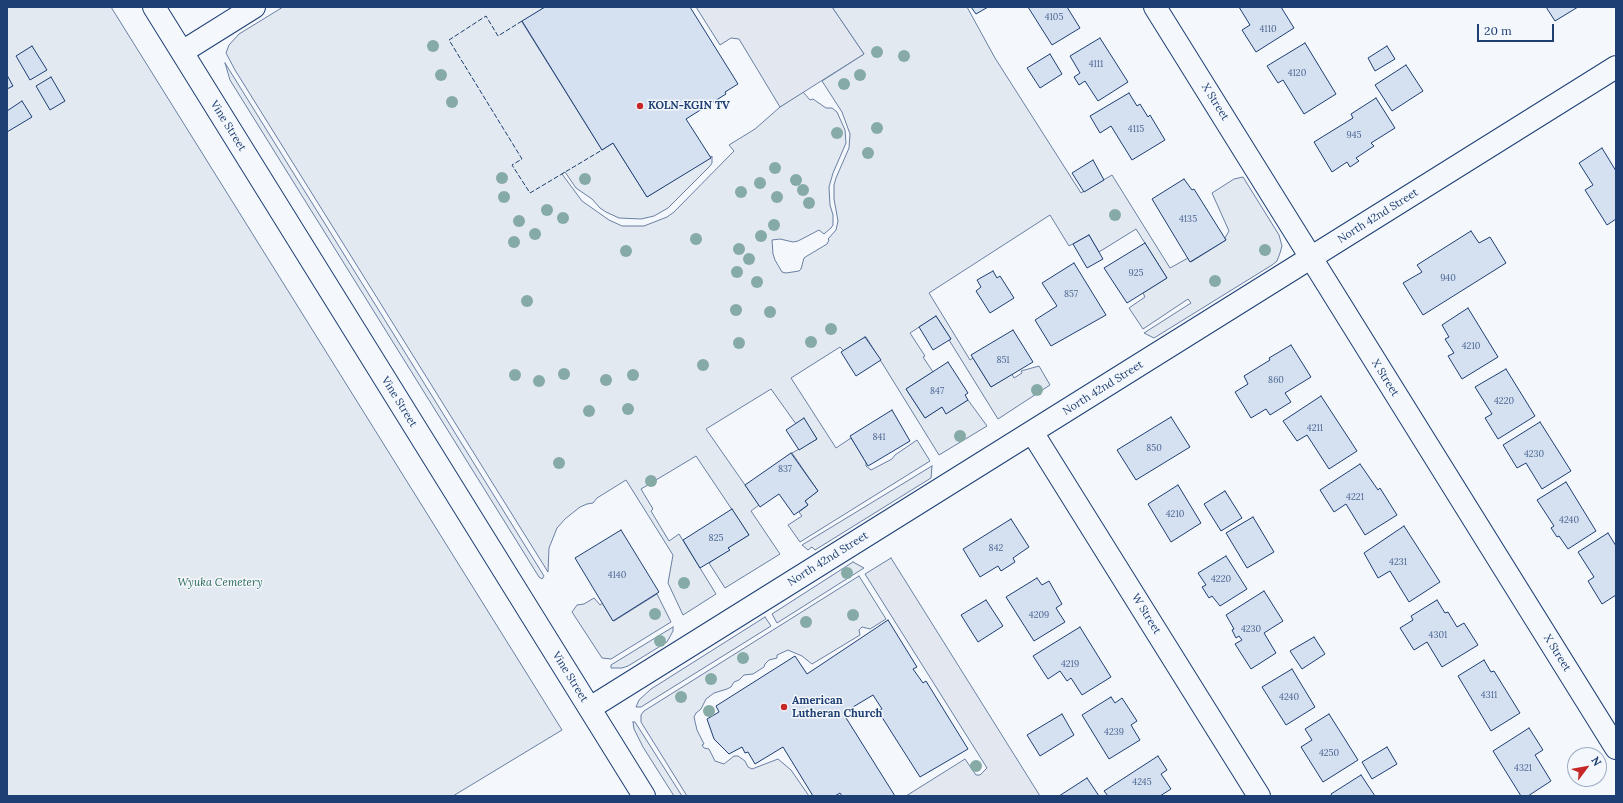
<!DOCTYPE html>
<html>
<head>
<meta charset="utf-8">
<style>
  body { margin:0 }
  #map { position:relative; width:1623px; height:803px; overflow:hidden; background:#f4f7fb; font-family:Lora,serif }
  canvas { display:block }
  .frame { position:absolute; inset:0; border:8px solid #1d3f73; pointer-events:none }
  .north { position:absolute; left:1567px; top:747px; width:40px; height:40px; box-sizing:border-box; background:#f4f7fb; border:1px solid #9eadc5; border-radius:50%; rotate:58deg; font-size:11px; font-weight:700; line-height:16px; text-align:center; color:#1d3f73 }
  .north::after { content:''; display:block; margin:auto; width:14px; height:18px; background:#c62828; clip-path:polygon(50% 0,100% 100%,50% 72%,0 100%) }
  .scale { position:absolute; left:1477px; top:24px; width:77px; height:18px; box-sizing:border-box; border:2px solid #1d3f73; border-top:0; padding-left:5px; font-size:12px; line-height:14px; white-space:nowrap; color:#1d3f73; -webkit-text-stroke:3px #f4f7fb; paint-order:stroke }
</style>
</head>
<body>
<div id="map">
<canvas width="1623" height="803"></canvas>
<div class="frame"></div>
<div class="north">N</div>
<div class="scale">20 m</div>
</div>
<script>
const context = document.querySelector('canvas').getContext('2d');
context.lineJoin = 'round';
function paint(path, color) { context.fillStyle = color; context.fill(path, 'evenodd'); }
const shape = rows => new Path2D(rows.map(r => 'M' + r).join(''));
function trace(path, color, width, dash) { context.strokeStyle = color; context.lineWidth = width; context.lineCap = dash ? 'butt' : 'round'; context.setLineDash(dash || []); context.stroke(path); }
function drawText(font, color, halo, rows, align = 'center') {
  context.font = font + ' Lora,serif'; context.lineWidth = 3; context.setLineDash([]); context.textBaseline = 'middle'; context.strokeStyle = halo; context.fillStyle = color; for (const [text, x, y, turn = 0] of rows) {
    context.save(); context.translate(x, y); context.rotate((+turn || 0) * Math.PI / 180); context.textAlign = isNaN(turn) ? turn : align; if (halo) context.strokeText(text, 0, 0); context.fillText(text, 0, 0); context.restore();
  }
}
const green = shape([
  [7,7,111,7,562,730,453,796,7,796,7,7],
  [283,7,545,7,522,22,602,150,613,143,647,197,712,156,712,163,710,166,668,208,654,216,641,219,619,218,606,212,600,208,592,199,576,188,565,172,562,174,582,201,609,220,622,226,644,226,667,217,674,212,734,151,729,145,755,129,780,107,803,92,810,100,813,99,826,108,832,108,837,112,845,130,846,143,833,173,829,187,830,205,833,215,833,225,831,228,824,234,819,230,798,241,793,242,780,239,772,240,773,254,775,260,782,272,786,273,799,271,801,269,804,258,807,256,827,244,829,240,828,239,836,230,838,221,834,199,834,185,836,178,849,148,850,134,842,112,822,81,864,54,832,7,967,7,995,58,1081,193,1112,175,1170,268,1188,258,1191,262,1226,240,1225,238,1229,231,1212,193,1234,179,1243,177,1279,235,1282,246,1280,253,1277,261,1272,265,1154,338,1144,333,1191,303,1188,299,1143,329,1129,308,1145,297,1143,293,1167,278,1136,229,1099,252,1089,235,1069,246,1050,215,929,293,970,360,973,358,991,387,1012,374,1014,378,1022,373,1021,371,1039,366,1050,385,998,419,949,340,951,339,936,316,910,333,925,356,923,357,933,372,906,389,925,418,942,407,947,413,968,400,987,426,939,455,866,337,844,351,840,347,791,378,836,448,851,438,866,462,866,466,871,470,892,459,895,455,917,440,930,461,800,542,788,525,802,516,799,512,808,505,805,501,818,491,792,453,817,439,804,419,796,424,771,389,706,429,759,505,751,511,780,554,725,588,709,563,729,550,728,548,749,535,696,456,641,489,653,509,651,511,669,541,679,534,716,594,683,615,668,583,673,555,626,480,597,498,593,503,587,504,580,507,565,519,557,528,549,548,548,572,235,70,226,53,229,45,239,34,283,7],
  [225,63,544,576,542,579,539,577,230,80,225,63],
  [932,466,931,478,815,550,812,547,808,550,802,545,932,466],
  [853,562,864,568,777,623,772,614,853,562],
  [859,576,886,619,870,629,862,627,859,630,860,635,812,664,802,656,788,650,777,655,777,658,769,660,765,664,764,667,753,674,744,675,739,680,734,682,731,687,727,689,714,693,706,699,701,709,696,713,694,717,697,730,704,744,702,745,704,748,709,749,715,761,724,764,734,756,738,756,745,761,748,767,752,769,778,759,791,770,809,796,687,796,641,722,641,715,644,711,859,576],
  [657,594,671,622,611,659,602,658,572,612,577,605,584,604,594,598,600,605,603,603,614,621,657,594],
  [765,617,771,626,641,707,636,707,639,700,651,689,765,617],
  [673,627,673,631,667,642,628,666,622,668,611,668,611,665,673,627],
  [633,722,635,722,682,796,674,796,643,747,634,729,633,722]
]);
paint(green, '#e3e9f0');
trace(green, '#687fa3', 1);
const parking = shape([
  [696,7,832,7,864,54,780,107,739,39,731,38,720,45,696,7],
  [891,558,1040,796,906,796,965,759,976,775,980,775,987,768,865,574,891,558]
]);
paint(parking, '#e3e8f0');
trace(parking, '#687fa3', 1);
const building = shape([
  [545,7,690,7,738,84,725,92,726,94,686,119,711,158,647,197,613,143,602,150,522,21,545,7],
  [971,7,988,7,976,14,971,7],
  [1028,7,1067,7,1080,28,1052,45,1028,7],
  [1239,7,1281,7,1294,28,1256,52,1242,30,1250,25,1239,7],
  [1546,7,1578,7,1555,21,1546,7],
  [1100,38,1128,82,1098,101,1085,81,1079,85,1074,77,1080,73,1070,56,1100,38],
  [1305,43,1336,94,1304,114,1283,80,1278,83,1267,66,1305,43],
  [32,46,47,70,30,80,16,56,32,46],
  [1387,46,1395,59,1375,71,1368,58,1387,46],
  [1050,54,1062,74,1040,88,1027,68,1050,54],
  [1406,65,1423,91,1392,111,1375,85,1406,65],
  [7,75,13,86,7,89,7,75],
  [51,77,65,101,50,110,36,86,51,77],
  [1129,93,1137,106,1140,104,1148,117,1150,115,1165,140,1132,160,1111,126,1100,133,1090,116,1129,93],
  [1376,98,1395,128,1371,143,1374,146,1356,158,1359,161,1350,167,1347,162,1332,172,1314,142,1353,118,1351,114,1376,98],
  [22,101,32,117,7,132,7,111,22,101],
  [1602,148,1616,171,1616,219,1607,225,1585,190,1593,185,1579,163,1602,148],
  [1093,160,1104,180,1084,192,1072,173,1093,160],
  [1184,179,1192,190,1194,189,1226,240,1190,262,1152,199,1184,179],
  [1471,231,1479,243,1490,237,1506,263,1423,315,1403,283,1422,272,1417,265,1471,231],
  [1089,235,1103,259,1087,268,1073,244,1089,235],
  [1145,243,1167,278,1127,303,1104,268,1145,243],
  [1074,263,1106,315,1051,346,1035,320,1057,306,1042,283,1074,263],
  [993,271,997,278,1000,276,1014,298,990,313,976,291,981,287,977,280,993,271],
  [1468,308,1498,357,1462,379,1448,356,1454,353,1445,339,1449,337,1442,325,1468,308],
  [936,316,951,339,933,350,919,327,936,316],
  [1013,330,1033,362,991,387,971,355,1013,330],
  [865,337,881,360,856,376,841,352,865,337],
  [1291,345,1311,377,1285,393,1291,402,1270,415,1266,409,1251,418,1235,392,1248,384,1244,376,1270,360,1269,358,1291,345],
  [948,362,968,393,965,395,968,400,946,414,942,407,925,418,906,389,948,362],
  [1506,369,1535,416,1498,439,1485,418,1492,414,1475,387,1506,369],
  [1321,396,1357,451,1329,469,1307,435,1297,441,1283,421,1321,396],
  [892,410,910,441,868,466,850,436,892,410],
  [1171,417,1190,447,1136,480,1117,450,1171,417],
  [804,418,817,439,799,450,786,430,804,418],
  [1540,422,1571,471,1542,489,1526,463,1517,468,1503,445,1540,422],
  [791,453,818,491,805,501,808,505,794,515,779,494,760,507,745,485,791,453],
  [1360,464,1378,490,1380,488,1397,515,1365,535,1346,504,1334,512,1320,490,1360,464],
  [1566,482,1596,531,1568,549,1559,536,1557,537,1551,528,1554,526,1537,500,1566,482],
  [1178,485,1201,523,1171,542,1148,504,1178,485],
  [1225,491,1242,518,1221,531,1204,504,1225,491],
  [732,509,749,535,728,548,730,550,700,568,683,540,732,509],
  [1253,517,1274,552,1247,568,1226,533,1253,517],
  [1011,519,1029,547,1013,558,1015,562,1001,571,998,566,980,577,963,549,1011,519],
  [1404,526,1440,582,1409,602,1390,571,1378,578,1364,553,1404,526],
  [621,530,659,592,613,621,575,558,621,530],
  [1608,533,1616,546,1616,595,1602,604,1588,581,1594,577,1578,552,1608,533],
  [1226,556,1247,589,1220,606,1212,596,1209,598,1202,587,1206,585,1198,573,1226,556],
  [1037,578,1042,585,1049,581,1062,604,1056,608,1065,622,1034,641,1006,597,1037,578],
  [1264,591,1283,621,1264,633,1276,653,1251,669,1235,644,1242,640,1239,636,1236,638,1232,630,1234,629,1226,615,1264,591],
  [986,600,1003,626,978,642,961,615,986,600],
  [1437,600,1445,613,1448,612,1457,627,1464,623,1478,645,1442,667,1427,642,1414,650,1400,628,1413,620,1411,616,1437,600],
  [888,620,917,667,913,669,923,683,926,681,968,749,920,777,878,711,882,709,873,695,843,713,895,796,842,796,840,793,835,796,813,796,783,747,755,764,748,752,745,753,742,747,729,754,714,739,707,719,719,712,716,706,795,656,807,674,888,620],
  [1080,627,1111,677,1082,695,1071,678,1067,681,1060,671,1048,679,1033,656,1080,627],
  [1314,637,1325,654,1302,669,1290,651,1314,637],
  [1484,660,1491,672,1494,671,1520,713,1491,731,1458,676,1484,660],
  [1292,669,1315,707,1286,725,1262,687,1292,669],
  [1111,697,1115,703,1122,698,1137,721,1131,725,1140,740,1109,759,1082,715,1111,697],
  [1062,714,1074,735,1040,756,1027,735,1062,714],
  [1329,714,1358,760,1323,782,1301,747,1312,740,1305,729,1329,714],
  [1529,728,1543,750,1535,755,1551,781,1528,796,1521,796,1493,751,1529,728],
  [1387,747,1397,764,1372,779,1362,762,1387,747],
  [1158,756,1167,770,1161,774,1171,789,1160,796,1108,796,1104,791,1158,756],
  [1361,775,1375,796,1332,796,1331,794,1361,775],
  [1087,778,1099,796,1059,796,1087,778]
]);
paint(building, '#d5e0f0');
trace(building, '#1d3f73', 1);
const street = shape([
  [1155,7,1616,748],
  [1032,432,1259,796],
  [590,708,1616,67]
]);
const secondary = shape([
  [154,7,644,796],
  [182,52,254,7]
]);
trace(street, '#1d3f73', 24);
trace(secondary, '#1d3f73', 24);
trace(street, '#f4f7fb', 22);
trace(secondary, '#f4f7fb', 22);
trace(shape([
  [522,21,498,36,486,16,449,40,522,159,512,165,530,193,602,150]
]), '#1d3f73', 1, [5, 2]);
context.fillStyle = '#86aba6';
for (const [x, y] of [
  [433,46],
  [877,52],
  [904,56],
  [441,75],
  [860,75],
  [844,84],
  [452,102],
  [877,128],
  [837,133],
  [868,153],
  [775,168],
  [502,178],
  [585,179],
  [796,180],
  [760,183],
  [803,190],
  [741,192],
  [504,197],
  [777,197],
  [809,203],
  [547,210],
  [1115,215],
  [563,218],
  [519,221],
  [774,225],
  [535,234],
  [761,236],
  [696,239],
  [514,242],
  [739,249],
  [1265,250],
  [626,251],
  [749,259],
  [737,272],
  [1215,281],
  [757,282],
  [527,301],
  [736,310],
  [770,312],
  [831,329],
  [811,342],
  [739,343],
  [703,365],
  [564,374],
  [515,375],
  [633,375],
  [606,380],
  [539,381],
  [1037,390],
  [628,409],
  [589,411],
  [960,436],
  [559,463],
  [651,481],
  [847,573],
  [684,583],
  [655,614],
  [853,615],
  [806,622],
  [660,641],
  [743,658],
  [711,679],
  [681,697],
  [709,711],
  [976,766]
]) { context.beginPath(); context.arc(x, y, 6, 0, 2 * Math.PI); context.fill(); }
for (const [x, y, r, color] of [
  [640,106,4,"#c62828"],
  [784,707,4,"#c62828"]
]) { const dot = new Path2D(); dot.arc(x, y, r, 0, 2 * Math.PI); context.fillStyle = color; context.fill(dot); trace(dot, '#f4f7fb', 1.5); }
drawText('9px', '#4b6792', null, [
  ["4105",1054,17],
  ["4110",1268,29],
  ["4111",1096,64],
  ["4120",1297,73],
  ["4115",1136,129],
  ["945",1354,135],
  ["4135",1188,219],
  ["925",1136,273],
  ["940",1448,278],
  ["857",1071,294],
  ["4210",1471,346],
  ["851",1003,360],
  ["860",1276,380],
  ["847",937,391],
  ["4220",1504,401],
  ["4211",1315,428],
  ["841",879,437],
  ["850",1154,448],
  ["4230",1534,454],
  ["837",785,469],
  ["4221",1355,497],
  ["4210",1175,514],
  ["4240",1569,520],
  ["825",716,538],
  ["842",996,548],
  ["4231",1398,562],
  ["4140",617,575],
  ["4220",1221,579],
  ["4209",1039,615],
  ["4230",1251,629],
  ["4301",1438,635],
  ["4219",1070,664],
  ["4311",1489,695],
  ["4240",1289,697],
  ["4239",1114,732],
  ["4250",1329,753],
  ["4321",1523,768],
  ["4245",1142,782]
]);
drawText('11px', '#1d3f73', '#f4f7fb', [
  ["X Street",1215,102,58],
  ["Vine Street",228,126,58],
  ["North 42nd Street",1378,216,-32],
  ["X Street",1385,378,58],
  ["North 42nd Street",1103,388,-32],
  ["Vine Street",399,402,58],
  ["North 42nd Street",828,559,-32],
  ["W Street",1146,614,58],
  ["X Street",1557,653,58],
  ["Vine Street",570,677,58]
]);
drawText('bold 11px', '#1d3f73', '#f4f7fb', [
  ["KOLN-KGIN TV",648,106],
  ["American",792,701],
  ["Lutheran Church",792,714]
], 'left');
drawText('italic 11px', '#2c6c60', '#f4f7fb', [
  ["Wyuka Cemetery",220,583]
]);
</script>
</body>
</html>
